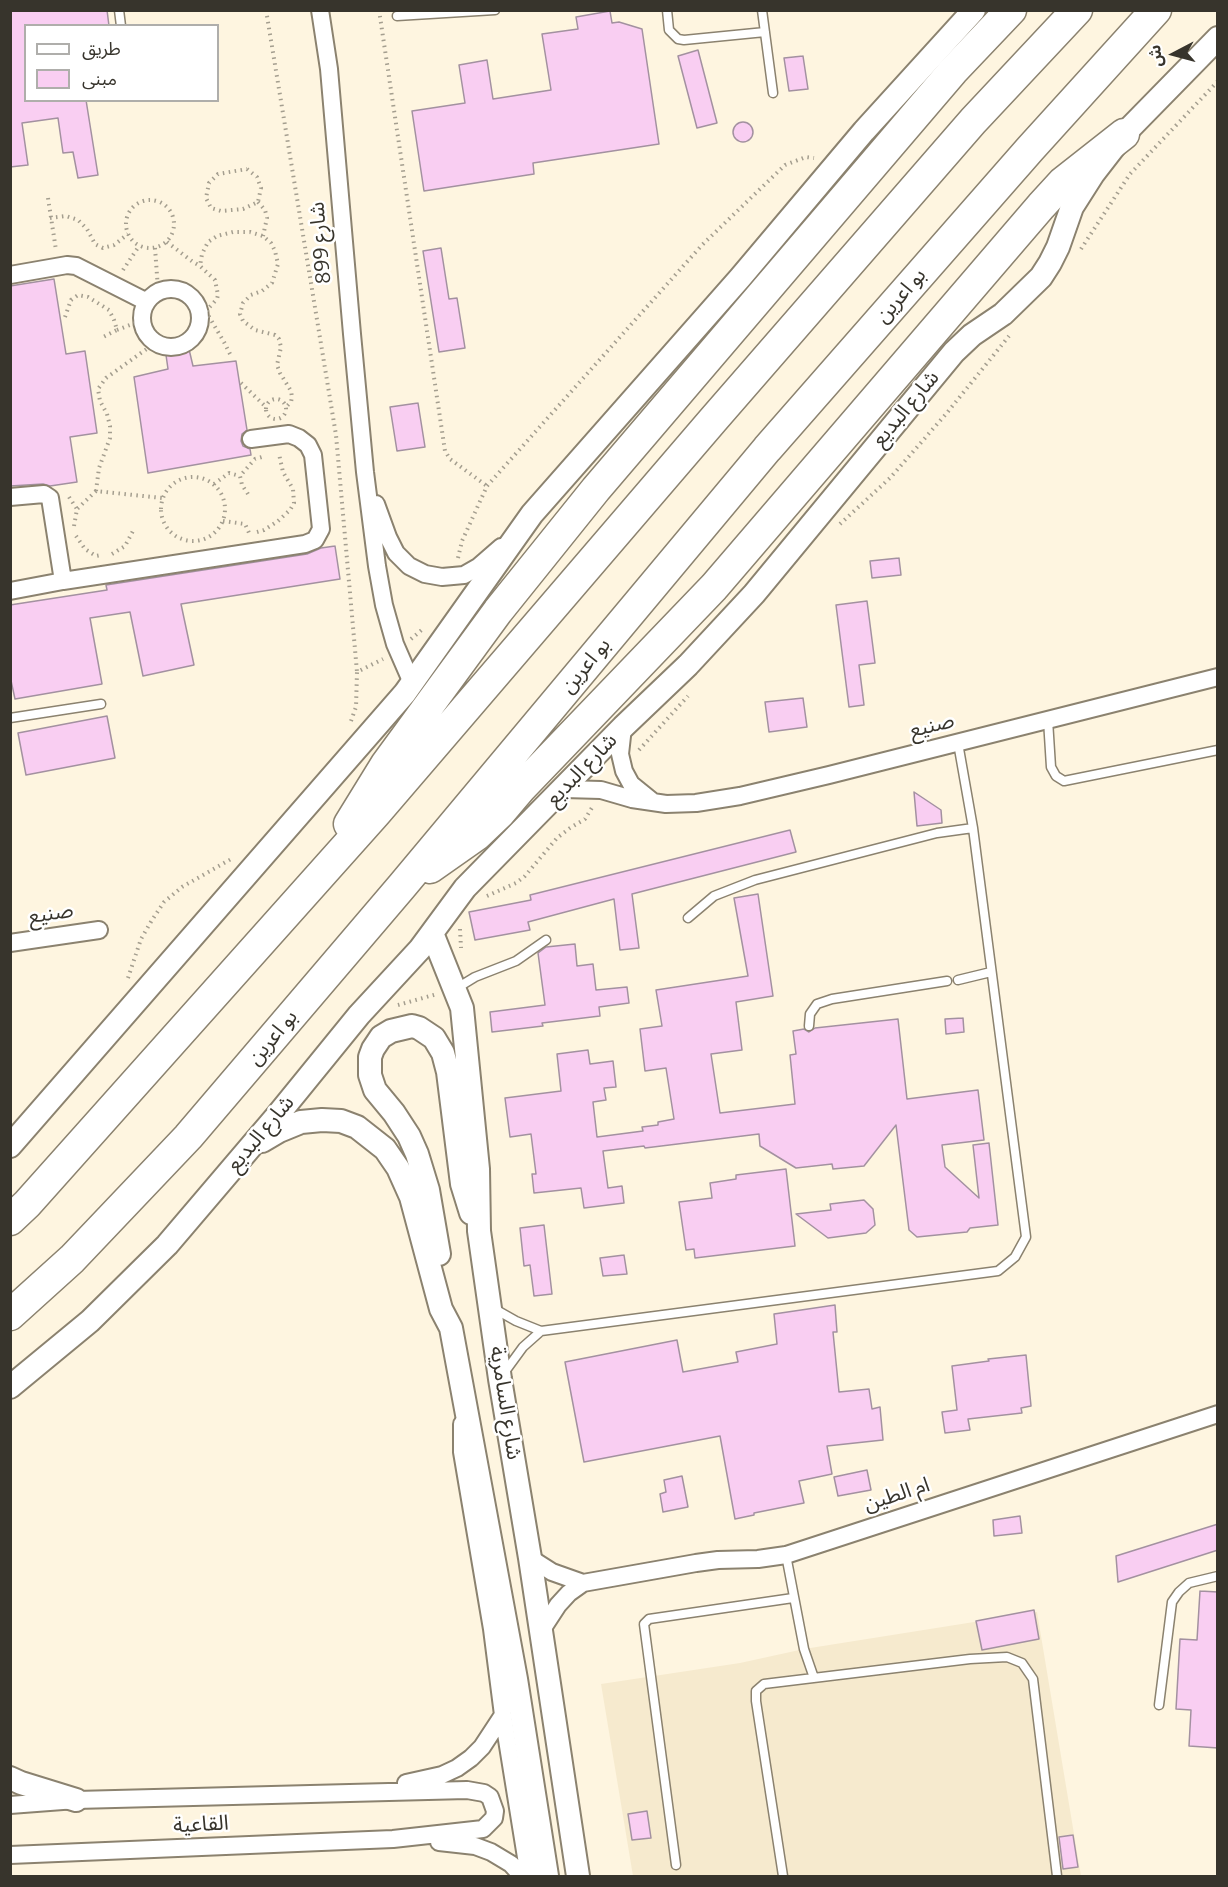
<!DOCTYPE html>
<html>
<head>
<meta charset="utf-8">
<style>
  body { margin:0 }
  #map { position:relative; width:1228px; height:1887px; overflow:hidden; background:#fef5e0; font-family:Bitter,"Noto Sans Arabic",serif }
  canvas { display:block }
  .frame { position:absolute; inset:0; border:12px solid #37342c; pointer-events:none }
  .legend { position:absolute; left:24px; top:24px; width:195px; height:78px; box-sizing:border-box; background:#fff; border:2px solid #afaeab; margin:0; padding:8px 10px; list-style:none; font-size:18px; color:#37342c }
  .legend li { display:flex; align-items:center; gap:12px; height:30px }
  .legend b { width:30px; border:2px solid #afaeab }
  .north { position:absolute; left:1144px; top:24px; width:60px; height:60px; -webkit-text-stroke:4px #fff; paint-order:stroke; rotate:264deg; font-size:16px; font-weight:700; line-height:24px; text-align:center; color:#37342c }
  .north::after { content:''; display:block; margin:auto; width:21px; height:27px; background:#37342c; clip-path:polygon(50% 0,100% 100%,50% 72%,0 100%) }
</style>
</head>
<body>
<div id="map">
<canvas width="1228" height="1887"></canvas>
<div class="frame"></div>
<ul class="legend">
<li><b style="height:8px;background:#fff"></b>طريق</li>
<li><b style="height:16px;background:#f9cef2"></b>مبنى</li>
</ul>
<div class="north">ش</div>
</div>
<script>
const context = document.querySelector('canvas').getContext('2d');
context.lineJoin = 'round';
function paint(path, color) { context.fillStyle = color; context.fill(path, 'evenodd'); }
const shape = rows => new Path2D(rows.map(r => 'M' + r).join(''));
function trace(path, color, width, dash) { context.strokeStyle = color; context.lineWidth = width; context.lineCap = dash ? 'butt' : 'round'; context.setLineDash(dash || []); context.stroke(path); }
function drawText(font, color, halo, rows, align = 'center') {
  context.font = font + ' Bitter,"Noto Sans Arabic",serif'; context.lineWidth = 5; context.setLineDash([]); context.textBaseline = 'middle'; context.strokeStyle = halo; context.fillStyle = color; for (const [text, x, y, turn = 0] of rows) {
    context.save(); context.translate(x, y); context.rotate((+turn || 0) * Math.PI / 180); context.textAlign = isNaN(turn) ? turn : align; if (halo) context.strokeText(text, 0, 0); context.fillText(text, 0, 0); context.restore();
  }
}
paint(shape([
  [1037,1612,1081,1876,633,1876,601,1684,740,1663,804,1649]
]), '#f6eace');
const building = shape([
  [10,10,107,10,109,26,26,26,26,100,86,100,98,175,78,178,73,152,63,153,58,118,22,123,28,165,10,167,10,10],
  [610,11,612,23,619,22,642,29,659,144,533,163,534,174,424,191,412,111,465,103,459,65,487,60,493,99,551,90,542,34,578,29,576,17,610,11],
  [698,50,717,123,697,128,678,56,698,50],
  [803,56,808,89,789,91,784,58,803,56],
  '733 132a10 10 0 1 1 20 0a10 10 0 1 1-20 0Z',
  [441,248,449,299,457,298,465,348,439,352,423,251,441,248],
  [54,279,66,354,85,351,97,433,70,437,77,482,50,486,43,484,10,486,10,286,54,279],
  [188,345,193,366,236,361,247,430,242,434,241,441,243,446,250,449,251,455,148,473,134,377,168,369,165,348,188,345],
  [418,403,425,447,397,451,390,407,418,403],
  [335,546,340,579,181,604,194,665,143,676,130,612,90,618,102,684,15,699,10,676,10,605,107,590,106,585,307,554,321,548,335,546],
  [899,558,901,575,872,578,870,561,899,558],
  [867,601,875,663,859,665,864,705,849,707,836,605,867,601],
  [803,698,807,727,769,732,765,702,803,698],
  [107,716,115,758,26,775,18,733,107,716],
  [914,792,941,810,942,823,917,826,914,792],
  [790,830,796,852,632,894,639,948,620,950,614,899,528,922,530,930,475,940,469,912,531,900,530,895,790,830],
  [758,894,773,996,736,1002,742,1050,711,1054,720,1113,795,1104,790,1055,796,1054,793,1031,804,1029,809,1032,815,1028,898,1019,907,1099,978,1090,984,1140,942,1145,945,1167,979,1198,973,1145,989,1143,998,1225,970,1228,967,1232,917,1237,909,1230,896,1125,864,1166,833,1169,832,1164,796,1168,760,1146,759,1134,645,1148,644,1146,603,1151,608,1188,622,1186,624,1203,584,1208,581,1188,534,1193,532,1174,536,1174,531,1134,510,1137,505,1098,561,1091,557,1054,588,1050,590,1064,613,1061,616,1087,604,1088,606,1100,593,1102,597,1137,643,1131,642,1127,658,1125,658,1122,674,1119,666,1068,645,1071,640,1029,662,1026,656,990,748,976,734,898,758,894],
  [575,944,577,966,593,964,596,990,627,987,629,1003,599,1007,600,1016,542,1023,543,1026,492,1032,490,1012,545,1005,538,953,546,947,575,944],
  [963,1018,964,1032,946,1034,945,1019,963,1018],
  [786,1169,795,1246,695,1258,694,1249,686,1250,679,1202,712,1198,710,1183,736,1179,736,1175,786,1169],
  [864,1200,873,1209,875,1225,866,1233,828,1238,796,1214,831,1210,830,1204,864,1200],
  [544,1225,552,1294,534,1296,530,1265,524,1266,520,1228,544,1225],
  [624,1255,627,1274,603,1276,600,1258,624,1255],
  [835,1305,837,1332,833,1332,839,1392,869,1389,872,1409,880,1407,883,1440,827,1446,832,1474,799,1481,804,1503,754,1513,754,1515,735,1519,720,1436,584,1462,565,1362,677,1340,683,1372,738,1362,736,1352,777,1344,774,1314,835,1305],
  [1026,1355,1031,1406,1021,1408,1022,1413,968,1419,970,1430,945,1433,942,1412,957,1410,952,1366,989,1361,988,1359,1026,1355],
  [867,1470,871,1490,838,1496,834,1477,867,1470],
  [682,1476,688,1507,663,1512,660,1494,666,1492,664,1480,682,1476],
  [1020,1516,1022,1533,994,1536,993,1520,1020,1516],
  [1218,1524,1218,1550,1118,1582,1116,1556,1218,1524],
  [1200,1591,1218,1592,1218,1748,1189,1746,1191,1710,1176,1709,1180,1639,1197,1640,1200,1591],
  [1034,1610,1039,1639,982,1650,976,1621,1034,1610],
  [647,1811,651,1838,632,1840,628,1814,647,1811],
  [1073,1835,1078,1867,1063,1869,1059,1837,1073,1835]
]);
paint(building, '#f9cef2');
trace(building, '#a391a0', 1.5);
const lane = shape([
  [119,10,121,26],
  [667,10,669,30,678,39,684,40,765,32],
  [762,10,773,93],
  [397,16,495,10],
  [10,718,101,704],
  [1048,720,1051,767,1056,776,1064,781,1218,750],
  [688,918,714,896,755,880,937,833,973,828],
  [958,980,991,972],
  [457,988,475,977,516,961,546,940],
  [809,1026,810,1014,817,1004,832,999,947,981],
  [493,1308,516,1321,541,1331,998,1271,1015,1257,1026,1237,973,828,958,743],
  [504,1373,523,1347,541,1331],
  [786,1555,804,1649,814,1678],
  [1159,1705,1172,1602,1179,1592,1189,1583,1218,1576],
  [676,1865,644,1624,649,1619,793,1598],
  [783,1876,756,1701,756,1691,764,1684,970,1659,1007,1657,1022,1663,1033,1679,1057,1876]
]);
const street = shape([
  [320,10,329,69,352,334,365,472,377,566,384,605,395,644,412,683],
  [10,275,67,265,76,266,147,302],
  '142 318a29 29 0 1 1 58 0a29 29 0 1 1-58 0Z',
  [10,497,44,494,50,498,63,581,305,544,315,540,321,529,313,455,308,445,299,438,289,434,251,439],
  [376,504,388,537,396,553,409,566,425,574,442,577,464,575,478,567,501,547],
  [10,591,63,581],
  [623,727,620,754,624,771,631,784,652,801],
  [564,789,601,790,632,799,666,804,696,803,740,796,829,775,1218,677],
  [10,943,99,930],
  [462,1424,462,1452,492,1629,503,1715,529,1876],
  [530,1558,552,1572,583,1583],
  [541,1631,558,1605,569,1593,583,1583,696,1563,718,1560,758,1559,786,1555,1218,1414],
  [406,1783,442,1775,457,1768,471,1758,482,1747,503,1715],
  [10,1805,76,1800,467,1790,484,1793,490,1797,495,1811,494,1818,483,1829,393,1839,10,1855],
  [439,1842,475,1846,491,1852,511,1864,522,1876]
]);
const secondary = shape([
  [432,933,462,1008,478,1169,479,1231,500,1379,530,1558,578,1876],
  [262,1141,279,1131,301,1122,322,1120,341,1121,357,1127,385,1149,398,1168,411,1197,441,1309,451,1328,516,1679,547,1876],
  [10,1146,405,693,532,514,740,278,864,131,974,10],
  [439,1254,428,1190,417,1154,409,1136,394,1113,375,1090,370,1075,370,1057,373,1049,381,1037,391,1031,412,1026,419,1028,434,1038,443,1053,448,1072,462,1184,471,1213],
  [10,1387,90,1321,167,1245,276,1117,359,1015,420,949,465,888,623,727,688,665,754,594,954,352,972,335,1003,314,1041,277,1050,263,1058,247,1072,207,1093,174,1124,134,1218,38],
  [10,1778,21,1783,76,1800]
]);
const highway = shape([
  [349,824,386,764,498,611,596,489,953,71,1011,10],
  [430,868,477,835,499,814,521,788,714,587,1041,206,1063,182,1124,134],
  [10,1220,27,1204,376,813,713,420,973,121,1077,10],
  [10,1315,72,1259,188,1137,402,886,767,449,1030,149,1156,10]
]);
trace(lane, '#8b826f', 11);
trace(street, '#8b826f', 20);
trace(secondary, '#8b826f', 26);
trace(highway, '#8b826f', 33);
trace(shape([
  [266,10,336,435,357,672],
  [379,10,445,451,450,459,487,486],
  [247,169,257,177,261,188,258,202,243,209,221,211,211,208,206,198,209,183,218,174,247,169],
  [48,198,56,250],
  '126 224a24 24 0 1 1 48 0a24 24 0 1 1-48 0Z',
  [258,202,265,210,267,218,263,236],
  [50,218,66,216,78,220,87,229,95,244,103,248,114,245,128,234],
  [167,242,193,262,200,266],
  [155,248,158,289],
  [1081,249,1130,174,1218,81],
  [123,270,139,246],
  [65,317,71,300,78,295,88,297,109,310,114,320,117,330,103,337],
  [117,330,143,320],
  [230,354,224,342,208,315,207,310,217,299,218,295,215,280,200,266,202,254,208,242,217,236,233,232,250,232,263,236,271,243,275,251,278,264,272,283,262,291,251,295,243,303,240,314,243,321,255,330,275,335,279,339,281,347,277,365,280,373,291,391,292,397,291,402,287,406],
  [241,383,266,407],
  '266 409a10 10 0 1 1 20 0a10 10 0 1 1-20 0Z',
  '161 509a32 32 0 1 1 64 0a32 32 0 1 1-64 0Z',
  [214,484,229,473,240,476],
  [96,491,99,468,110,438,110,426,107,414,100,401,98,389,106,378,155,343],
  [248,494,242,485,240,476,255,459,262,457],
  [69,497,77,509],
  [223,521,245,524,250,535],
  [840,524,890,478,946,414,1009,336],
  [74,526,77,509,96,491,162,498],
  [257,532,264,530,278,521,290,510,294,503,293,489,283,472,279,454],
  [76,536,85,549,96,556,101,555],
  [112,554,125,546,134,529],
  [458,558,462,541,487,486,702,245,785,165,806,157,814,158],
  [411,639,424,628],
  [351,721,356,707,357,672,383,659],
  [639,750,688,696],
  [487,896,516,883,525,876,557,838,570,828,585,819,593,806],
  [460,929,461,948],
  [128,978,141,939,152,920,164,902,182,887,233,858],
  [398,1005,437,994]
]), '#a49e8f', 4, [1.5, 4.5]);
trace(lane, '#fff', 8);
trace(street, '#fff', 16);
trace(secondary, '#fff', 22);
trace(highway, '#fff', 30);
drawText('21px', '#37342c', '#fff', [
  ["شارع 899",321,243,-95],
  ["بو اعرين",901,296,-49],
  ["شارع البديع",906,409,-50],
  ["بو اعرين",586,666,-50],
  ["صنيع",932,726,-14],
  ["شارع البديع",582,770,-46],
  ["صنيع",51,914,-9],
  ["بو اعرين",273,1038,-50],
  ["شارع البديع",261,1134,-50],
  ["شارع السامرية",505,1403,81],
  ["ام الطين",897,1495,-18],
  ["القاعية",201,1825,-3]
]);
</script>
</body>
</html>
